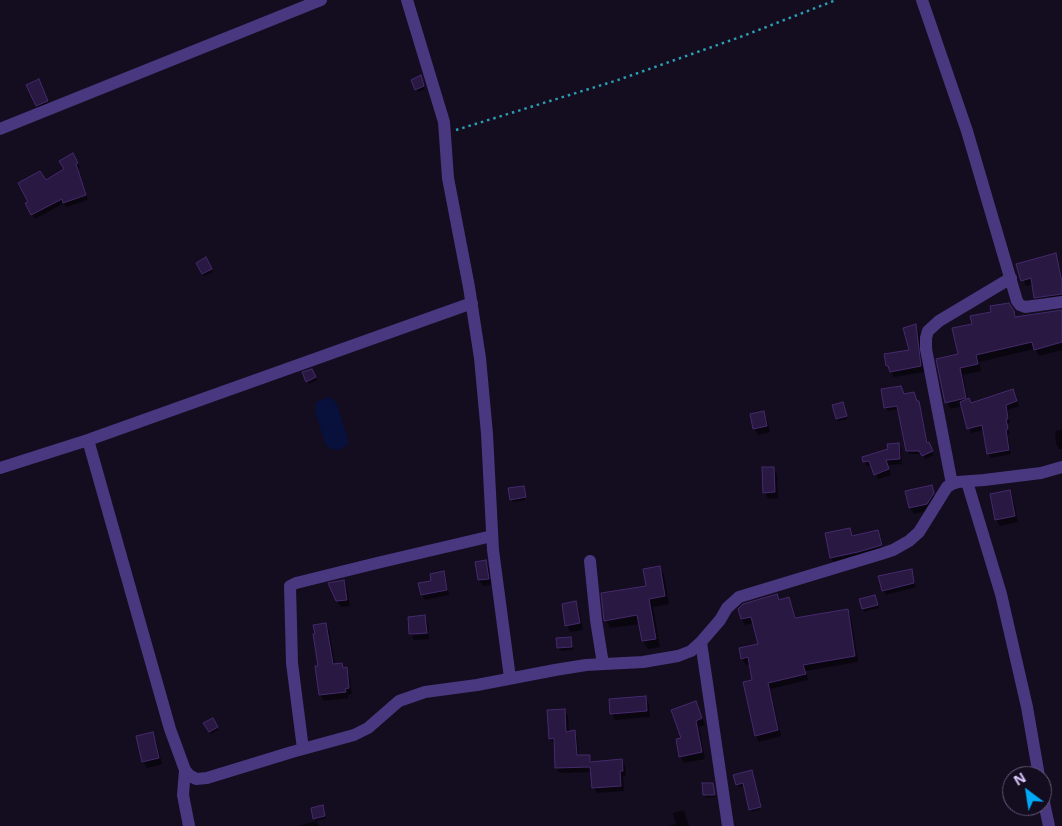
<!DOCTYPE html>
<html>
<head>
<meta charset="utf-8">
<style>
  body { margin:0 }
  #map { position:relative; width:1062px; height:826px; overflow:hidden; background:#140c1f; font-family:"Noto Sans",sans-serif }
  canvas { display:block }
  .north { position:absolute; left:1002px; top:766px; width:50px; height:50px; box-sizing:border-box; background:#140c1f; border:1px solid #645879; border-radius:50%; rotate:329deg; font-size:14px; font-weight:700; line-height:20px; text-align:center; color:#dccbff }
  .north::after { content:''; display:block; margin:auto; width:18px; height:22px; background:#00aaf6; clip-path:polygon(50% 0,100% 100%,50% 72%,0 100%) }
</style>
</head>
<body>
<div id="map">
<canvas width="1062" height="826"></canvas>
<div class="north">N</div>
</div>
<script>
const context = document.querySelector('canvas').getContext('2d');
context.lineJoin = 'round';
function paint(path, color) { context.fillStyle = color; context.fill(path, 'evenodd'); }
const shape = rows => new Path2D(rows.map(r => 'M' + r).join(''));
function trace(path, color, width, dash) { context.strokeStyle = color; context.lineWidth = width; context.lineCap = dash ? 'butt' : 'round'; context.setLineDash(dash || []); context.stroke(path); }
paint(shape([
  [329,397,334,400,338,407,347,436,348,445,339,450,331,449,325,444,315,411,316,402]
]), '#08103c');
paint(shape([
  [421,77,425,89,418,92,416,89],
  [42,87,51,108,40,112,37,105],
  [73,155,80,168,78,169,88,200,66,207,64,203,35,219,26,204,45,182,66,170],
  [1055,254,1058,260,1062,276,1062,301,1039,303,1035,297,1034,284,1026,286,1018,265],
  [206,259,213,272,204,276,197,264],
  [1062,310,1062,350,1039,356,1035,349,979,362,981,371,963,375,968,400,971,404,1012,390,1019,406,1008,410,1010,423,1007,424,1010,434,1008,434,1011,454,991,458,988,453,984,430,971,433,962,406,951,409,947,402,959,355,973,325,1013,311,1017,318],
  [916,326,919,332,924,372,894,377,887,366,910,351],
  [313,373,317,380,309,384,307,381],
  [904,396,918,402,920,406,928,444,934,455,925,459,922,454,909,454,907,450,899,409,888,411,885,407],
  [844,406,847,419,838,421,837,418],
  [763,412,767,419,770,432,758,435,754,429,751,415],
  [1062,430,1062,449,1059,449,1056,444,1055,431],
  [898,444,901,449,902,464,888,465,891,475,878,479,872,466,867,466,864,461],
  [773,468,777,474,778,498,768,499,765,492],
  [931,487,936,500,931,510,914,514,910,507],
  [523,488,525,500,513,502,511,499],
  [1010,491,1013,498,1018,522,1000,526,996,519],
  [849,529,853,537,878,531,881,537,884,551,834,563,831,557],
  [485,561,489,568,491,585,483,586,479,580],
  [659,567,664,575,669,604,653,607,660,647,648,649,643,641,640,624,610,628,606,620,648,587],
  [911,570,916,587,886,595,883,591],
  [443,573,446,578,449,595,425,600,422,595,420,584,433,582],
  [343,581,347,587,350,606,341,607,337,601],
  [777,595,780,601,789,598,796,619,847,611,851,617,858,662,806,671,808,680,770,689,781,736,759,742,756,736,754,681,750,664,746,665,742,658,759,645,754,623,745,625,742,619],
  [875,597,879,608,864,612,861,600],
  [575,602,579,609,583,630,570,632,567,625],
  [425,617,428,623,429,632,412,633,412,636,429,634,429,639,414,640,411,634,409,618],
  [325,624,329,630,335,665,341,664,349,675,352,694,348,695,348,698,324,701,320,695,320,667],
  [571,638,573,650,560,651,557,639],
  [645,697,649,704,650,717,615,720,612,713],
  [696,703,705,725,699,727,705,759,684,763,680,756,683,739],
  [564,710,568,716,569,733,574,732,577,737,579,757,589,756,593,763,621,760,625,766,626,776,623,776,624,791,597,793,593,787,592,772,560,773,556,768,555,744,554,744,550,738],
  [212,720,218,730,211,734,205,724],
  [152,733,156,740,162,764,147,768,143,761],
  [752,771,761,809,752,812,745,786,739,787,737,785],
  [704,784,713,784,716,797,706,798],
  [324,809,326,818,316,821,319,826,298,826,316,821,314,818],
  [684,810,689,826,668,826,676,824,673,813]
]), '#0007');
const building = shape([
  [421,75,424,86,415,90,411,80,421,75],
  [39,79,48,101,36,106,26,85,39,79],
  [73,153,78,163,76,164,86,195,63,203,62,199,31,215,25,203,28,202,18,183,40,171,46,180,64,169,59,161,73,153],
  [1056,253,1062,282,1062,294,1034,298,1031,278,1021,281,1016,264,1056,253],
  [206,257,212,269,202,274,196,263,206,257],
  [1009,303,1014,311,1015,317,1062,310,1062,342,1034,350,1032,342,976,355,978,364,960,368,966,398,945,403,936,359,958,354,952,328,972,324,970,316,991,312,990,306,1009,303],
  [916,324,921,366,890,372,888,366,886,366,884,354,909,350,903,328,916,324],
  [312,369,316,377,306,382,302,372,312,369],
  [901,386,904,394,914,392,917,401,919,401,927,443,929,442,933,451,922,456,919,451,906,451,897,406,884,408,881,389,901,386],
  [1013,389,1017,401,1006,405,1008,419,1006,419,1008,429,1006,430,1009,450,987,454,982,425,967,429,960,402,969,398,971,403,1013,389],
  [843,402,847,416,836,419,832,405,843,402],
  [764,411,767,426,753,429,750,414,764,411],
  [899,443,900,459,886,460,889,469,874,475,869,461,863,462,862,457,888,449,887,444,899,443],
  [762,467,774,467,775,492,763,493,762,467],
  [932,485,934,493,927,504,909,508,905,491,932,485],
  [524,486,526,497,510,500,508,488,524,486],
  [1010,490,1015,516,995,520,990,494,1010,490],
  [850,528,852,536,878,530,882,545,858,552,830,558,825,533,850,528],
  [486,560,489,579,478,580,475,562,486,560],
  [660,566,665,596,649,599,656,639,642,641,637,615,604,621,601,593,646,586,643,569,660,566],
  [912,569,914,583,882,591,878,576,912,569],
  [444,571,447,590,421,595,418,583,431,581,430,574,444,571],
  [344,580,347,600,336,601,328,583,344,580],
  [777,594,779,600,789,597,795,618,848,609,855,656,803,665,806,674,768,683,778,730,755,736,743,682,752,680,748,657,741,659,739,648,758,644,751,617,741,619,738,609,743,604,777,594],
  [875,595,878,605,862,609,859,599,875,595],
  [576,601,580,623,565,626,562,604,576,601],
  [425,615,427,633,409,634,408,617,425,615],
  [326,623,333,664,342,663,343,668,347,667,349,688,345,689,346,692,319,695,315,666,318,666,313,634,315,634,313,625,326,623],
  [571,637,572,647,557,648,556,638,571,637],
  [646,696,647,711,610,714,609,699,646,696],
  [696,701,702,718,696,721,702,752,679,757,676,739,681,738,671,710,696,701],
  [565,709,566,732,575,730,577,755,590,755,590,762,622,759,623,771,620,771,621,786,592,788,590,767,555,768,554,738,549,739,547,710,565,709],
  [213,718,218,727,209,732,203,723,213,718],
  [153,732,159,758,142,762,136,736,153,732],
  [752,770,761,807,749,810,743,783,736,785,733,775,752,770],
  [702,783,713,783,715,795,703,795,702,783],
  [323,805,325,816,313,819,311,808,323,805]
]);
paint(building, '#291841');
trace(building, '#452a6d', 1);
trace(shape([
  [456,130,618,80,743,36,836,0]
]), '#2c9eb1', 2.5, [2.5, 4]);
trace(shape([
  [407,0,444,122,448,178,469,287,480,358,487,434,493,550,510,678],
  [922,0,967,131,1017,301,1020,305,1025,307,1062,302],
  [0,129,321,0],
  [88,440,170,729,185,770,189,775,196,779,207,778,292,752,354,735,368,728,399,701,425,692,477,685,555,670,586,665,643,662,678,656,691,651,701,642,720,620,727,608,739,597,881,554,893,550,909,541,919,532,947,487,952,484,958,482,984,480,1041,473,1062,467],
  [0,468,88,440,472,303],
  [967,482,1001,594,1027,707,1039,776],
  [952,484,926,349,926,338,928,331,939,321,1011,278],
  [590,561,596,620,603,664],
  [701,642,728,826],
  [303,749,292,663,290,586,296,583,377,563,492,536],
  [185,770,183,795,189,826],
  [1042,793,1049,826]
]), '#49377f', 12);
</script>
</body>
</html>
